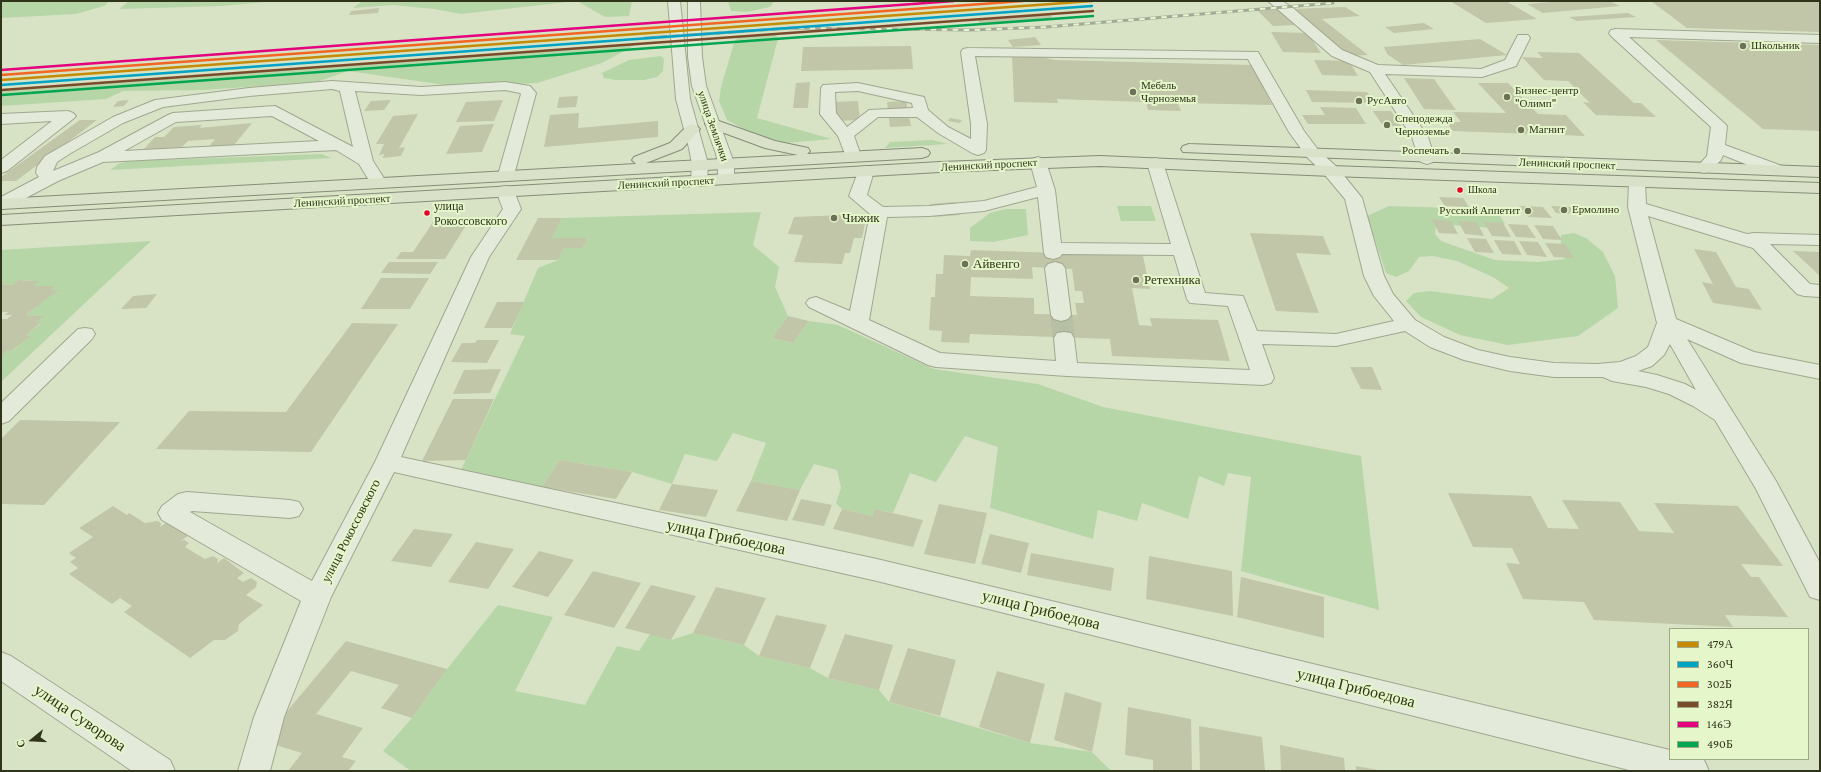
<!DOCTYPE html>
<html>
<head>
<meta charset="utf-8">
<style>
  body { margin:0 }
  #map { position:relative; width:1821px; height:772px; overflow:hidden; background:#d8e3c6; font-family:"Crimson Pro",serif }
  canvas { display:block }
  .frame { position:absolute; inset:0; border:2px solid #30341a; pointer-events:none }
  .legend { position:absolute; left:1669px; top:628px; width:140px; height:132px; box-sizing:border-box; background:#e5f6ca; border:1px solid #9da884; margin:0; padding:5px 7px; list-style:none; font-size:12px; color:#30341a }
  .legend li { display:flex; align-items:center; gap:8px; height:20px }
  .legend b { width:20px; border:1px solid #9da884 }
  .north { position:absolute; left:12px; top:720px; width:40px; height:40px; -webkit-text-stroke:3px #e5f6ca; paint-order:stroke; rotate:252deg; font-size:11px; font-weight:700; line-height:16px; text-align:center; color:#30341a }
  .north::after { content:''; display:block; margin:auto; width:14px; height:18px; background:#30341a; clip-path:polygon(50% 0,100% 100%,50% 72%,0 100%) }
</style>
</head>
<body>
<div id="map">
<canvas width="1821" height="772"></canvas>
<div class="frame"></div>
<ul class="legend">
<li><b style="height:5px;background:#c58a06"></b>479А</li>
<li><b style="height:5px;background:#02a3c5"></b>360Ч</li>
<li><b style="height:5px;background:#f26522"></b>302Б</li>
<li><b style="height:5px;background:#7a4b2a"></b>382Я</li>
<li><b style="height:5px;background:#e5007d"></b>146Э</li>
<li><b style="height:5px;background:#00a651"></b>490Б</li>
</ul>
<div class="north">С</div>
</div>
<script>
const context = document.querySelector('canvas').getContext('2d');
context.lineJoin = 'round';
function paint(path, color) { context.fillStyle = color; context.fill(path, 'evenodd'); }
const shape = rows => new Path2D(rows.map(r => 'M' + r).join(''));
function trace(path, color, width, dash) { context.strokeStyle = color; context.lineWidth = width; context.lineCap = dash ? 'butt' : 'round'; context.setLineDash(dash || []); context.stroke(path); }
function drawText(font, color, halo, rows, align = 'center') {
  context.font = font + ' "Crimson Pro",serif'; context.lineWidth = 4; context.setLineDash([]); context.textBaseline = 'middle'; context.strokeStyle = halo; context.fillStyle = color; for (const [text, x, y, turn = 0] of rows) {
    context.save(); context.translate(x, y); context.rotate((+turn || 0) * Math.PI / 180); context.textAlign = isNaN(turn) ? turn : align; if (halo) context.strokeText(text, 0, 0); context.fillText(text, 0, 0); context.restore();
  }
}
paint(shape([
  [1,1,110,1,104,6,76,14,1,18],
  [129,1,277,1,221,6,119,9],
  [362,1,632,1,629,16,605,17,577,1,461,14,434,9,393,5,353,8],
  [728,1,774,1,770,7,747,12,731,11],
  [771,34,777,36,778,39,757,118,832,139,786,143,750,133,727,120,719,101,721,87,735,40,741,36],
  [637,44,602,63,537,83,459,87,348,71,317,82,204,90,123,91,106,99,1,106,1,91],
  [661,56,664,59,663,71,657,77,644,80,615,80,604,78,602,73,629,60],
  [932,140,948,144,885,148,890,142],
  [321,154,332,158,110,170,120,163,131,161],
  [1117,206,1151,206,1156,221,1121,221],
  [1389,206,1485,209,1500,216,1505,224,1494,228,1449,225,1436,227,1435,234,1441,241,1495,260,1539,262,1565,259,1561,243,1561,235,1574,233,1586,238,1603,252,1615,276,1618,308,1578,336,1508,345,1460,335,1421,317,1406,301,1414,293,1430,291,1492,299,1509,288,1493,277,1457,261,1433,256,1419,257,1409,271,1396,277,1386,273,1367,216],
  [1006,209,1026,209,1028,235,993,242,970,241,970,228,990,213],
  [761,212,753,245,779,267,775,287,788,316,772,338,793,343,809,321,838,325,934,369,1038,384,1103,407,1361,456,1379,610,1241,571,1251,477,1228,473,1224,486,1199,476,1188,519,1142,503,1137,521,1098,510,1093,539,990,508,998,447,965,436,936,482,910,473,893,513,875,509,872,516,842,509,836,503,841,488,837,470,814,464,800,490,751,481,766,443,733,433,717,461,685,454,672,484,632,472,560,460,542,487,461,470,525,336,510,334,538,268,558,260,564,248,583,248,587,238,552,238,562,218],
  [151,241,1,382,1,356,8,350,14,350,30,336,26,336,41,323,36,322,43,316,25,315,58,290,51,290,54,286,33,286,38,281,18,280,12,285,1,284,1,250],
  [498,605,553,617,515,691,585,705,617,646,639,651,650,634,671,640,693,633,744,645,759,656,810,668,828,678,879,690,889,702,1030,743,1092,752,1111,771,411,771,383,751,412,718,447,669]
]), '#b6d6a8');
paint(shape([
  [1450,1,1506,1,1537,19,1486,23],
  [1563,1,1609,1,1620,6,1543,13,1527,4],
  [1651,1,1820,1,1820,32,1687,28],
  [1345,7,1360,16,1322,19,1368,55,1349,56,1290,9],
  [379,8,378,13,349,15,351,11],
  [1280,9,1296,25,1273,26,1257,10],
  [1628,13,1636,17,1577,21,1569,17],
  [1050,14,1052,18,980,24,978,19],
  [1424,23,1434,29,1394,33,1385,27],
  [1271,32,1308,33,1321,53,1283,52],
  [1035,37,1041,45,1013,47,1008,40],
  [1480,39,1507,55,1403,65,1387,54,1384,47],
  [1656,40,1820,45,1820,131,1763,129],
  [911,46,913,69,801,71,803,47],
  [1537,52,1579,53,1634,103,1641,103,1656,117,1596,115,1583,102,1590,103,1568,81,1544,80,1522,57,1543,58],
  [1012,54,1035,55,1054,60,1253,65,1272,105,1178,103,1181,111,1148,110,1146,102,1057,99,1058,103,1014,102],
  [1314,60,1349,61,1358,76,1322,75],
  [1404,78,1434,79,1456,110,1424,109],
  [810,82,808,108,793,108,796,83],
  [1478,83,1508,83,1538,114,1566,115,1585,136,1453,131,1446,122,1461,122,1453,112,1506,113],
  [1306,90,1367,92,1375,103,1312,102],
  [578,96,576,107,557,108,559,97],
  [129,100,124,106,113,107,118,101],
  [391,100,384,110,364,111,371,101],
  [503,100,494,121,456,122,466,102],
  [858,101,860,120,835,121,834,102],
  [906,101,911,126,890,127,887,102],
  [1320,107,1356,108,1366,124,1308,124,1302,115,1325,115],
  [1373,111,1391,111,1401,126,1383,126],
  [579,113,578,128,658,121,658,137,544,147,550,115],
  [418,114,399,148,405,147,401,156,383,158,384,154,379,155,384,144,376,144,393,116],
  [950,118,962,120,960,123,948,121],
  [80,120,97,120,16,181,1,181,1,177],
  [252,123,230,150,205,151,215,139,188,141,182,147,143,150,155,137,164,137,174,127,202,125,199,128],
  [494,124,482,152,446,154,460,126],
  [1439,197,1463,198,1469,207,1445,206],
  [956,202,960,215,934,217,930,204],
  [1519,206,1543,207,1552,218,1528,217],
  [1551,206,1571,207,1576,214,1556,213],
  [867,214,862,238,854,238,850,253,845,253,842,264,794,262,803,235,788,234,794,217],
  [538,218,562,218,552,238,587,238,583,248,564,248,558,260,516,260],
  [1432,219,1451,221,1458,234,1439,233],
  [1458,221,1477,222,1484,236,1465,234],
  [433,222,468,222,445,259,396,259,401,252,413,252],
  [1484,222,1503,223,1511,237,1492,236],
  [1508,224,1527,225,1536,238,1516,237],
  [1534,225,1553,226,1562,240,1543,239],
  [1250,233,1323,236,1331,255,1296,253,1319,313,1276,311],
  [1467,238,1486,239,1494,253,1475,252],
  [1494,240,1514,241,1522,255,1502,254],
  [1519,241,1538,242,1547,257,1527,255],
  [1545,243,1565,244,1574,258,1554,257],
  [1694,249,1716,252,1736,287,1749,289,1762,310,1713,303,1702,282,1713,284],
  [971,250,1143,256,1150,289,1132,288,1139,325,1152,326,1150,318,1218,320,1230,361,1112,356,1110,339,970,334,969,343,941,342,942,331,929,330,931,297,935,297,936,274,943,274,944,255,970,256],
  [1032,267,1072,269,1075,291,1082,291,1084,303,1075,303,1077,315,1034,314,1034,298,970,296,971,277,1033,279],
  [1793,251,1820,252,1820,276],
  [389,262,438,262,430,274,381,273],
  [381,278,429,278,410,309,361,309],
  [18,280,39,281,33,286,55,286,51,290,59,290,25,315,44,316,36,322,41,322,26,336,31,336,13,350,8,350,1,356,1,319,7,319,12,315,5,315,8,312,1,312,1,284,12,285],
  [157,294,146,308,121,309,133,296],
  [497,302,524,302,512,328,484,328],
  [788,316,809,321,793,343,772,338],
  [352,323,398,324,311,452,156,449,189,411,286,412],
  [477,340,499,340,487,363,451,362,462,343,475,343],
  [1350,367,1372,367,1382,390,1361,389],
  [501,369,490,393,453,394,464,370],
  [453,399,494,399,466,460,422,461],
  [20,420,120,422,44,505,1,504,1,439],
  [560,460,632,472,616,499,542,487],
  [751,481,800,490,787,521,736,511],
  [672,484,718,490,706,517,659,510],
  [1448,493,1531,496,1548,528,1579,529,1562,500,1620,502,1639,531,1674,533,1654,503,1738,506,1783,566,1741,564,1751,577,1759,577,1788,617,1725,615,1733,627,1594,620,1584,602,1523,599,1506,563,1520,564,1512,548,1473,547],
  [801,499,832,505,824,526,792,520],
  [939,504,987,513,975,564,924,554],
  [113,506,127,515,129,513,145,523,157,521,161,523,160,527,167,522,188,536,179,542,184,540,189,543,185,547,205,559,213,556,218,559,217,563,224,558,244,573,237,578,243,582,251,578,257,582,256,587,246,595,263,605,239,624,238,631,225,640,214,640,190,658,124,612,132,606,120,598,112,604,69,574,78,568,70,562,76,558,69,553,93,537,79,528],
  [842,509,872,516,875,509,923,520,913,547,833,529],
  [414,529,453,534,431,567,391,561],
  [990,534,1029,543,1021,573,981,564],
  [476,542,514,549,488,589,448,582],
  [539,551,574,560,548,597,512,587],
  [1031,553,1114,568,1111,591,1027,575],
  [1149,556,1232,571,1233,616,1146,599],
  [593,571,641,583,614,628,564,615],
  [1241,577,1324,597,1324,638,1237,617],
  [651,585,696,596,671,640,625,628],
  [716,587,766,598,744,645,693,633],
  [776,615,827,625,810,668,759,656],
  [845,634,893,645,879,690,828,678],
  [346,641,447,669,412,718,381,708,399,685,351,671,316,714,363,728,342,757,356,761,348,771,288,771,302,753,262,741],
  [908,648,956,660,940,716,889,702],
  [997,671,1045,684,1030,743,979,727],
  [1065,692,1102,703,1092,752,1054,740],
  [1128,707,1191,719,1192,771,1153,771,1153,760,1125,755],
  [1199,726,1262,737,1265,771,1200,771],
  [1280,745,1344,758,1345,771,1281,771],
  [1356,766,1378,770,1378,771,1356,771]
]), '#c0c6a7');
trace(shape([
  [1061,315,1064,338]
]), '#b6c0a4', 22, [22, 11]);
const minor = shape([
  [668,1,680,1,690,99,708,164,707,181,705,185,699,186,693,185,691,181,692,164,689,148,676,99,668,1],
  [688,1,700,1,702,57,706,86,734,163,734,179,732,183,726,184,720,183,718,179,718,163,716,154,692,86,688,57,688,1],
  [1268,1,1282,1,1293,8,1342,50,1378,65,1481,69,1505,60,1518,35,1528,35,1530,38,1516,66,1482,77,1385,74,1428,137,1435,159,1433,162,1427,164,1421,162,1419,159,1412,137,1370,72,1332,56,1268,1],
  [1616,29,1820,35,1820,43,1629,37,1724,123,1727,126,1725,145,1782,166,1784,170,1782,174,1776,175,1770,174,1723,155,1721,160,1710,171,1704,173,1698,171,1696,168,1707,156,1711,127,1611,36,1609,33,1611,30,1616,29],
  [968,48,1258,52,1304,131,1319,151,1337,167,1362,198,1384,276,1393,294,1415,320,1444,337,1478,350,1510,357,1554,363,1597,364,1620,362,1636,356,1648,347,1657,323,1628,207,1629,182,1631,178,1637,177,1643,178,1645,182,1646,204,1747,234,1754,233,1820,235,1820,245,1770,244,1810,284,1820,285,1820,297,1804,296,1797,294,1753,248,1648,216,1676,319,1754,352,1820,365,1820,379,1741,363,1687,339,1776,481,1820,563,1820,600,1810,597,1756,489,1715,420,1693,406,1669,394,1646,387,1612,381,1603,377,1554,377,1510,371,1464,360,1430,347,1405,331,1336,346,1262,344,1274,378,1271,383,1263,385,1067,376,936,367,928,365,809,307,806,303,809,299,816,297,850,311,870,214,849,196,860,167,866,166,872,167,874,171,867,195,883,207,929,206,984,201,1037,187,1030,162,1032,159,1038,157,1044,159,1046,162,1055,190,1061,243,1171,244,1147,163,1149,160,1155,158,1161,160,1163,163,1205,293,1243,296,1257,331,1336,334,1394,321,1374,296,1364,276,1345,199,1325,175,1307,157,1289,132,1248,59,975,56,987,124,986,150,984,153,978,155,972,153,938,133,917,117,878,117,854,136,861,156,859,159,853,161,847,159,838,136,820,114,821,88,823,85,858,83,924,97,928,110,948,127,971,139,971,124,961,52,963,49,968,48],
  [858,91,912,103,913,108,869,110,847,127,836,113,835,92,858,91],
  [1038,197,1044,253,1046,257,1053,259,1060,257,1062,254,1174,255,1187,299,1190,303,1228,306,1250,370,1077,363,1074,338,1071,333,1064,332,1057,333,1054,338,1056,361,940,353,869,320,887,217,929,216,984,211,1038,197],
  [1670,344,1696,390,1685,384,1657,375,1638,371,1652,366,1664,355,1670,344],
  [332,81,421,87,505,82,530,86,536,93,514,175,512,179,506,180,500,179,498,175,521,94,520,93,505,90,421,95,355,91,373,161,387,183,385,187,379,188,373,187,359,164,336,150,103,162,58,181,7,208,1,209,1,197,39,177,36,173,37,167,45,156,113,117,155,100,249,88,332,81],
  [332,89,340,91,353,147,275,106,173,113,168,115,99,152,53,171,57,162,71,153,123,123,163,107,249,96,332,89],
  [272,116,319,141,124,151,176,122,272,116],
  [68,111,73,113,76,116,73,119,7,171,1,173,1,160,52,121,1,124,1,114,68,111],
  [505,186,511,187,514,191,521,209,489,257,401,457,877,559,1670,750,1670,759,1701,759,1704,760,1709,771,1633,771,877,581,394,472,331,597,284,717,270,771,238,771,254,717,301,601,162,520,158,513,162,506,178,494,187,492,290,500,299,502,303,509,299,516,290,518,192,511,190,512,312,581,375,462,471,257,503,209,496,191,499,187,505,186],
  [1055,262,1062,264,1065,268,1071,315,1068,319,1061,321,1054,319,1051,315,1045,268,1048,264,1055,262],
  [85,328,92,329,95,334,92,339,9,421,1,424,1,403,78,329,85,328],
  [1,652,11,656,170,760,175,771,132,771,1,681,1,652]
]);
const major = shape([
  [713,119,775,141,808,148,810,151,807,154,922,148,928,150,930,153,928,156,922,158,1,209,1,199,636,164,632,160,634,157,670,143,687,126,692,124,697,126,700,129,682,149,646,163,798,155,765,148,708,127,705,124,708,121,713,119],
  [1189,144,1820,167,1820,177,1183,152,1181,149,1183,146,1189,144],
  [1100,156,1331,166,1820,183,1820,193,1331,176,1100,166,940,172,1,225,1,215,940,162,1100,156]
]);
trace(minor, '#a0a790', 2);
trace(major, '#868c77', 2);
paint(minor, '#e3ead9');
paint(major, '#d9e2c9');
const rail = shape([
  [645,38,792,28,971,30,1046,27,1333,3]
]);
trace(rail, '#a3a999', 3);
trace(rail, '#e5f6ca', 2, [5.5]);
trace(shape([
  [1,80,1092,1]
]), '#c58a06', 2.5);
trace(shape([
  [1,85,1092,6]
]), '#02a3c5', 2.5);
trace(shape([
  [1,75,1023,1]
]), '#f26522', 2.5);
trace(shape([
  [2,90,1093,11]
]), '#7a4b2a', 2.5);
trace(shape([
  [1,70,954,1]
]), '#e5007d', 2.5);
trace(shape([
  [2,95,1093,16]
]), '#00a651', 2.5);
for (const [x, y, r, color] of [
  [1743,46,4,"#6b7156"],
  [1133,92,4,"#6b7156"],
  [1507,97,4,"#6b7156"],
  [1359,101,4,"#6b7156"],
  [1387,125,4,"#6b7156"],
  [1521,130,4,"#6b7156"],
  [1457,151,4,"#6b7156"],
  [1460,190,3.5,"#e4002b"],
  [1564,210,4,"#6b7156"],
  [1528,211,4,"#6b7156"],
  [427,213,3.5,"#e4002b"],
  [834,218,4,"#6b7156"],
  [965,264,4,"#6b7156"],
  [1136,280,4,"#6b7156"]
]) { const dot = new Path2D(); dot.arc(x, y, r, 0, 2 * Math.PI); context.fillStyle = color; context.fill(dot); trace(dot, '#e5f6ca', 1.5); }
drawText('10px', '#30341a', '#e5f6ca', [
  ["Школа",1468,190]
], 'left');
drawText('11px', '#30341a', '#e5f6ca', [
  ["Школьник",1751,46],
  ["Мебель",1141,86],
  ["Черноземья",1141,99],
  ["Бизнес-центр",1515,91],
  ["\"Олимп\"",1515,104],
  ["РусАвто",1367,101],
  ["Спецодежда",1395,119],
  ["Черноземье",1395,132],
  ["Магнит",1529,130],
  ["Роспечать",1449,151,"right"],
  ["Ермолино",1572,210],
  ["Русский Аппетит",1520,211,"right"]
], 'left');
drawText('11px', '#30341a', '#e5f6ca', [
  ["улица Землячки",713,126,71],
  ["Ленинский проспект",1567,164,2],
  ["Ленинский проспект",989,165,-3],
  ["Ленинский проспект",666,183,-3],
  ["Ленинский проспект",342,201,-3]
]);
drawText('12px', '#30341a', '#e5f6ca', [
  ["улица",434,206],
  ["Рокоссовского",434,221]
], 'left');
drawText('13px', '#30341a', '#e5f6ca', [
  ["Чижик",842,218],
  ["Айвенго",973,264],
  ["Ретехника",1144,280]
], 'left');
drawText('13px', '#30341a', '#e5f6ca', [
  ["улица Рокоссовского",351,531,-63]
]);
drawText('16px', '#30341a', '#e5f6ca', [
  ["улица Грибоедова",726,537,12],
  ["улица Грибоедова",1041,610,14],
  ["улица Грибоедова",1356,688,14],
  ["улица Суворова",80,718,34]
]);
</script>
</body>
</html>
